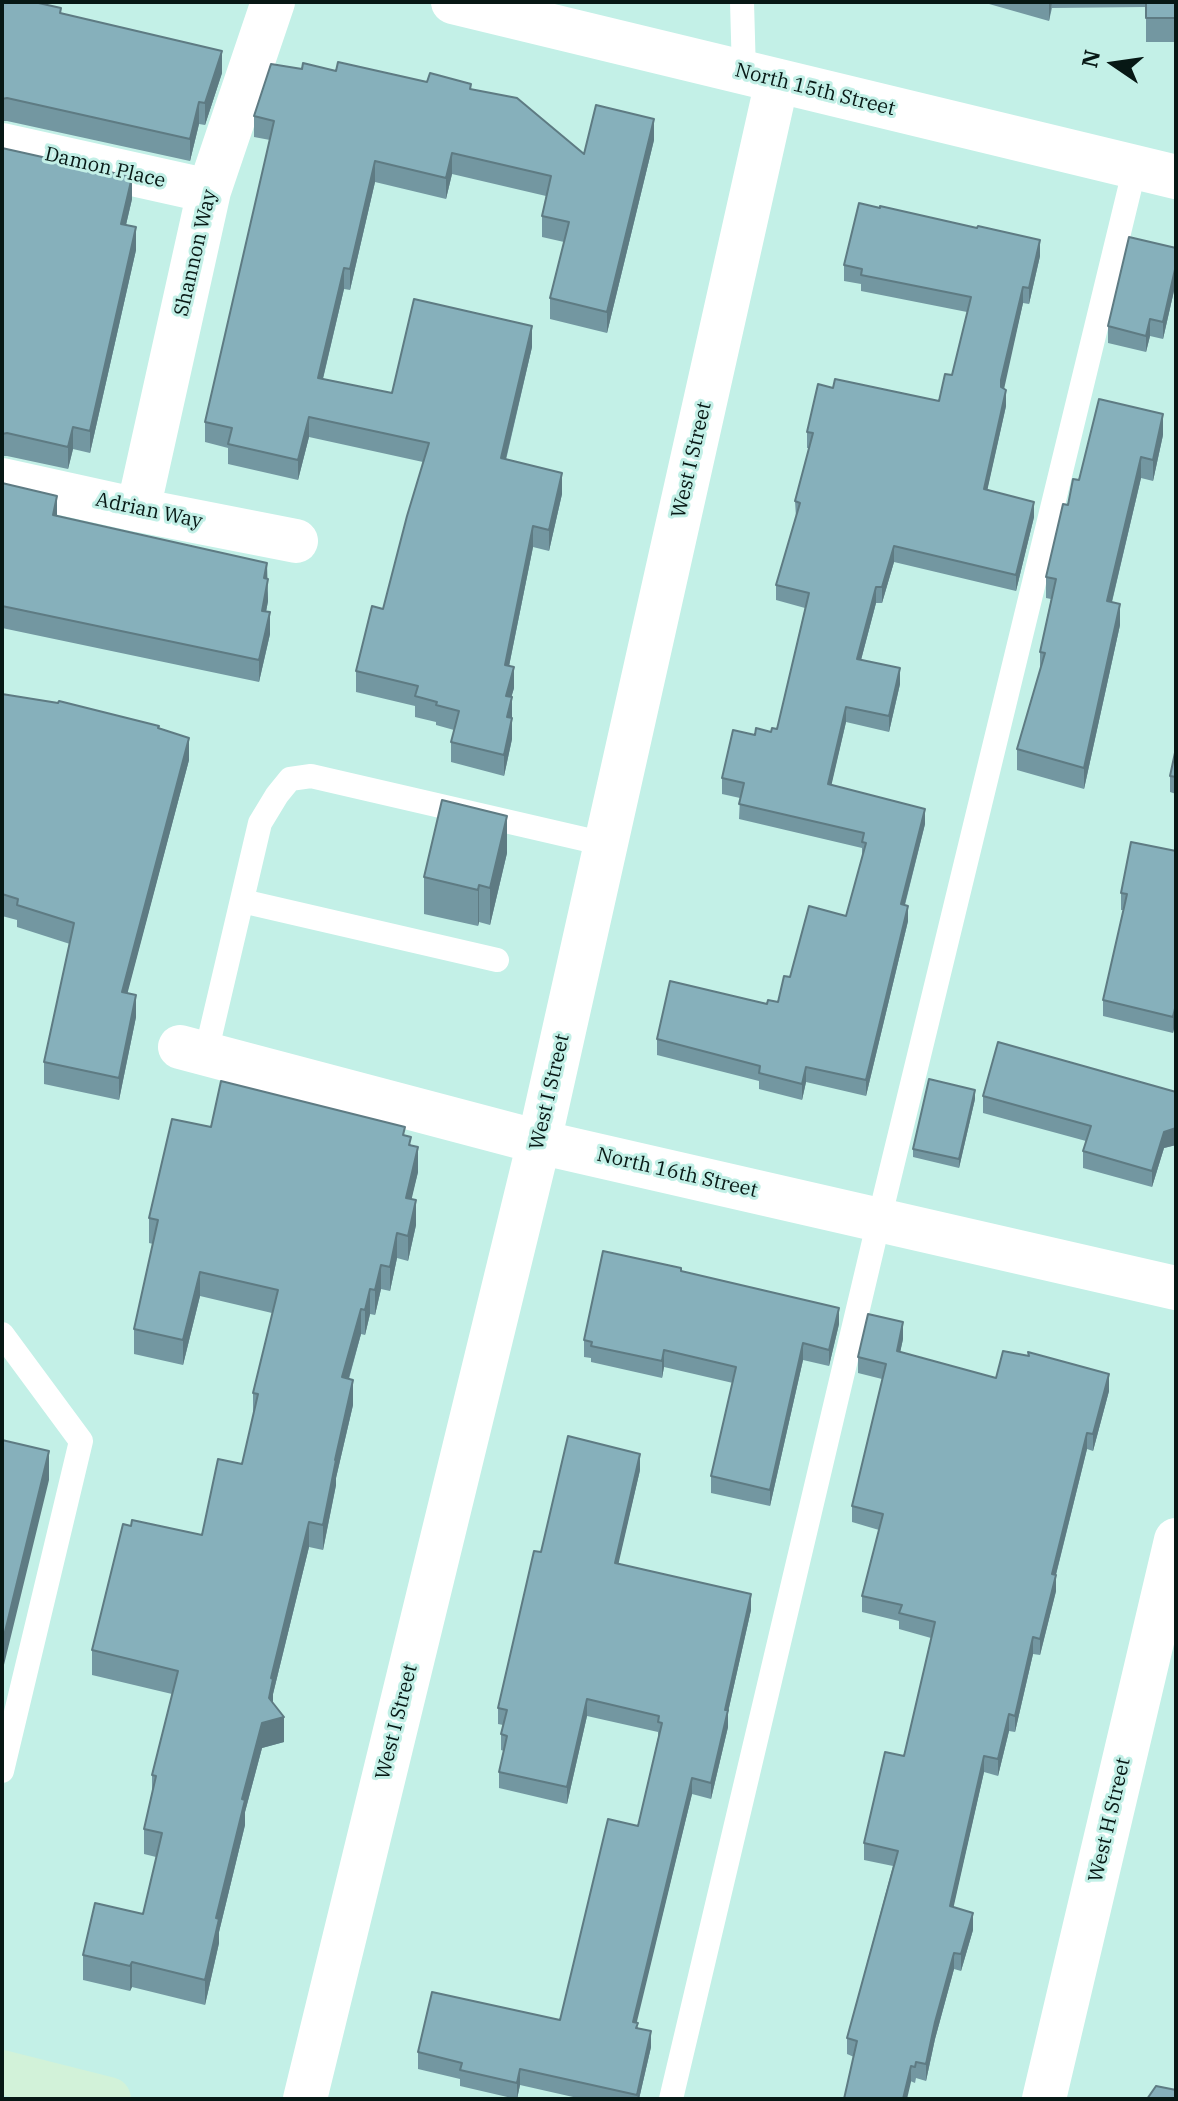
<!DOCTYPE html>
<html>
<head>
<meta charset="utf-8">
<style>
  body { margin:0 }
  #map { position:relative; width:1178px; height:2101px; overflow:hidden; background:#c3f0e7; font-family:"IBM Plex Serif",serif }
  canvas { display:block }
  .frame { position:absolute; inset:0; border:4px solid #071815; pointer-events:none }
  .north { position:absolute; left:1074px; top:24px; width:80px; height:80px; -webkit-text-stroke:6px #c3f0e7; paint-order:stroke; rotate:283deg; font-size:22px; font-weight:700; line-height:32px; text-align:center; color:#071815 }
  .north::after { content:''; display:block; margin:auto; width:28px; height:36px; background:#071815; clip-path:polygon(50% 0,100% 100%,50% 72%,0 100%) }
</style>
</head>
<body>
<div id="map">
<canvas width="1178" height="2101"></canvas>
<div class="frame"></div>
<div class="north">N</div>
</div>
<script>
const context = document.querySelector('canvas').getContext('2d');
context.lineJoin = 'round';
const shape = rows => new Path2D(rows.map(r => 'M' + r).join(''));
function trace(path, color, width, dash) { context.strokeStyle = color; context.lineWidth = width; context.lineCap = dash ? 'butt' : 'round'; context.setLineDash(dash || []); context.stroke(path); }
function paint(path, color) { context.fillStyle = color; context.fill(path, 'evenodd'); }
function drawText(font, color, halo, rows, align = 'center') {
  context.font = font + ' "IBM Plex Serif",serif'; context.lineWidth = 6; context.setLineDash([]); context.textBaseline = 'middle'; context.strokeStyle = halo; context.fillStyle = color; for (const [text, x, y, turn = 0] of rows) {
    context.save(); context.translate(x, y); context.rotate((+turn || 0) * Math.PI / 180); context.textAlign = isNaN(turn) ? turn : align; if (halo) context.strokeText(text, 0, 0); context.fillText(text, 0, 0); context.restore();
  }
}
trace(shape([
  [742,2,744,73],
  [242,901,497,960],
  [206,1053,260,823,277,795,290,779,311,776,605,844],
  [2,1334,81,1441,2,1771],
  [671,2099,879,1220,1135,167]
]), '#fff', 24);
trace(shape([
  [2,145,209,191],
  [2,480,138,510,296,541],
  [138,510,209,191,273,2],
  [180,1047,539,1142,1176,1288],
  [305,2099,539,1142,777,81],
  [1044,2099,1176,1540]
]), '#fff', 44);
trace(shape([
  [453,2,1176,177]
]), '#fff', 44);
trace(shape([
  [2,2072,109,2099]
]), '#d2f2d9', 44);
paint(shape([
  [2,2,61,13,222,73,205,125,199,124,190,161,7,121,2,121],
  [982,2,1176,2,1176,42,1146,42,1146,7,1052,8,1049,21],
  [302,69,336,71,471,89,584,154,654,140,607,333,550,319,550,298,564,242,542,237,542,216,546,196,452,174,446,199,375,182,350,290,344,289,323,379,392,393,532,347,506,460,562,494,549,551,533,547,509,666,514,688,511,697,512,697,512,739,504,776,451,762,451,742,454,730,436,725,436,722,415,717,415,706,356,692,356,671,383,609,423,462,309,437,298,480,228,464,228,448,205,442,205,422,270,140,254,137,254,116],
  [2,148,132,199,126,225,136,250,90,453,73,449,68,469,7,456,2,456],
  [1176,248,1176,282,1163,339,1150,336,1146,352,1108,343,1108,326],
  [1040,256,1029,304,1023,303,1003,388,1006,406,987,490,1034,517,1016,591,894,562,882,603,876,603,861,660,900,684,889,732,846,722,831,785,925,824,905,905,908,921,866,1096,806,1082,802,1100,759,1089,759,1081,657,1055,657,1039,778,1002,790,977,846,916,862,858,862,848,739,819,740,798,722,794,722,778,755,735,771,732,777,729,805,608,776,600,776,585,796,517,795,501,809,448,807,448,807,432,833,388,939,401,952,375,967,312,861,291,861,284,844,281,844,265],
  [1163,435,1153,481,1141,478,1112,602,1120,625,1084,789,1017,770,1017,749,1040,672,1040,652,1051,599,1046,598,1046,577,1068,505],
  [2,483,57,516,267,579,268,601,266,612,270,634,259,682,2,628],
  [2,694,159,728,189,760,127,993,136,1017,119,1100,44,1084,44,1062,70,944,17,927,17,920,2,916],
  [1176,748,1176,794,1170,792,1170,776],
  [1176,851,1176,1020,1173,1033,1103,1016,1103,1000,1124,910,1121,910,1121,893],
  [507,853,490,925,479,922,478,926,424,914,424,877],
  [1176,1092,1176,1145,1164,1148,1152,1187,1083,1168,1083,1151,1086,1141,983,1113,983,1096],
  [975,1099,959,1168,913,1157,913,1149],
  [211,1127,405,1136,411,1145,418,1172,411,1199,416,1225,408,1261,397,1258,390,1291,381,1289,375,1315,370,1314,365,1335,361,1334,349,1379,353,1405,336,1478,336,1485,323,1550,309,1547,273,1694,273,1704,284,1742,262,1748,245,1812,245,1825,219,1932,219,1943,205,2005,132,1987,130,1991,83,1980,83,1955,143,1914,156,1857,144,1854,144,1829,152,1795,152,1775,172,1694,92,1675,92,1650,202,1535,242,1464,253,1418,253,1393,272,1313,200,1296,183,1365,134,1354,134,1329,153,1244,149,1243,149,1218],
  [681,1271,839,1324,829,1366,803,1360,770,1506,711,1493,711,1476,733,1383,664,1367,662,1378,591,1362,591,1358,584,1357,584,1340],
  [903,1339,900,1352,996,1378,1028,1356,1028,1352,1109,1391,1093,1451,1087,1449,1056,1575,1056,1591,1040,1655,1033,1654,1015,1732,1009,1731,998,1776,984,1772,953,1907,973,1930,961,1971,954,1969,935,2039,926,2081,916,2078,915,2083,847,2054,847,2038,893,1866,864,1860,864,1843,904,1756,931,1638,899,1629,899,1621,862,1612,862,1596,879,1530,852,1522,852,1506,882,1379,858,1373,858,1357],
  [640,1470,618,1563,751,1610,728,1712,728,1727,711,1799,692,1794,636,2022,638,2028,651,2047,639,2099,582,2099,520,2085,517,2099,516,2099,460,2086,460,2079,418,2069,418,2052,560,2020,638,1826,658,1738,658,1732,587,1716,567,1804,499,1788,499,1772,504,1751,501,1750,501,1734,503,1725,498,1724,498,1708,541,1552]
]), '#7397a1');
paint(shape([
  [1049,2,1052,2,1049,21],
  [222,51,222,73,205,125,205,103],
  [199,102,199,124,190,161,190,139],
  [654,119,654,140,607,333,607,312],
  [452,153,452,174,446,199,446,178],
  [375,161,375,182,350,290,350,269],
  [132,177,132,199,121,246,121,224],
  [136,227,136,250,90,453,90,431],
  [1040,240,1040,256,1029,304,1029,288],
  [1176,265,1176,282,1163,339,1163,322],
  [344,268,344,289,318,399,318,378],
  [1023,287,1023,303,1001,403,1001,380],
  [1150,319,1150,336,1146,352,1146,336],
  [532,326,532,347,501,479,501,458],
  [1006,390,1006,406,984,505,984,489],
  [1163,414,1163,435,1153,481,1153,460],
  [309,417,309,437,298,480,298,460],
  [73,427,73,449,68,469,68,447],
  [1141,457,1141,478,1107,622,1107,601],
  [562,473,562,494,549,551,549,530],
  [57,496,57,518,53,515],
  [1034,502,1034,517,1016,591,1016,575],
  [533,526,533,547,505,686,505,665],
  [894,546,894,562,882,603,882,587],
  [267,563,268,601,262,633,264,578],
  [876,587,876,603,857,675,857,659],
  [1120,604,1120,625,1084,789,1084,768],
  [270,612,270,634,259,682,259,660],
  [514,667,514,688,506,716,506,696],
  [900,668,900,684,889,732,889,716],
  [512,697,512,718,507,738,507,717],
  [846,707,846,722,828,800,828,784],
  [512,718,512,739,504,776,504,755],
  [189,738,189,760,122,1014,122,992],
  [925,809,925,824,901,919,901,904],
  [507,816,507,853,490,925,490,888],
  [479,885,479,922,478,926,478,890],
  [908,906,908,921,866,1096,866,1080],
  [136,995,136,1017,119,1100,119,1078],
  [1176,1004,1176,1020,1173,1033,1173,1017],
  [806,1067,806,1082,802,1100,802,1084],
  [975,1090,975,1099,959,1168,959,1159],
  [1176,1128,1176,1145,1164,1148,1152,1187,1152,1171,1164,1132],
  [418,1147,418,1172,406,1223,406,1198],
  [416,1200,416,1225,408,1261,408,1236],
  [397,1233,397,1258,390,1291,390,1267],
  [381,1265,381,1289,375,1315,375,1290],
  [200,1272,200,1296,183,1365,183,1340],
  [370,1289,370,1314,365,1335,365,1310],
  [839,1308,839,1324,829,1366,829,1350],
  [361,1309,361,1334,342,1402,342,1377],
  [903,1322,903,1339,897,1367,897,1351],
  [803,1343,803,1360,770,1506,770,1490],
  [664,1350,664,1367,662,1378,662,1361],
  [1109,1374,1109,1391,1093,1451,1093,1434],
  [353,1380,353,1405,336,1478,336,1485,323,1550,323,1525,335,1460],
  [1087,1433,1087,1449,1052,1590,1052,1574],
  [49,1451,49,1480,2,1673,2,1644],
  [640,1454,640,1470,615,1579,615,1563],
  [309,1522,309,1547,273,1694,273,1704,284,1717,284,1742,262,1748,245,1812,245,1825,219,1932,219,1943,205,2005,205,1980,216,1918,242,1799,269,1698,271,1678],
  [1056,1575,1056,1591,1040,1655,1040,1639],
  [751,1594,751,1610,728,1712,728,1727,711,1799,711,1783,725,1710],
  [1033,1637,1033,1654,1015,1732,1015,1716],
  [587,1699,587,1716,567,1804,567,1787],
  [1009,1714,1009,1731,998,1776,998,1759],
  [984,1756,984,1772,950,1923,950,1906],
  [692,1778,692,1794,633,2038,633,2022],
  [973,1913,973,1930,961,1971,961,1954],
  [954,1953,954,1969,935,2039,926,2081,926,2064,935,2022],
  [132,1962,132,1987,130,1991,130,1966],
  [651,2031,651,2047,639,2099,637,2099],
  [911,2066,911,2082,907,2099,903,2099],
  [520,2069,520,2085,517,2099,517,2083]
]), '#5e7b83');
const building = shape([
  [2,2,34,2,61,8,60,13,222,51,205,103,199,102,190,139,7,98,2,99,2,2],
  [1146,2,1176,2,1176,18,1146,18,1146,2],
  [338,62,427,82,430,73,471,84,470,89,517,98,584,154,596,105,654,119,607,312,550,298,569,222,542,216,551,176,452,153,446,178,375,161,350,269,344,268,318,378,392,393,414,299,532,326,501,458,562,473,549,530,533,526,505,665,514,667,506,696,512,697,507,717,512,718,504,755,451,742,459,711,436,705,437,702,415,696,418,686,356,671,372,606,383,609,407,516,429,443,309,417,298,460,228,444,232,428,205,422,274,121,254,116,271,64,302,69,303,63,336,71,338,62],
  [2,148,132,177,121,224,136,227,90,431,73,427,68,447,7,433,2,434,2,148],
  [859,203,880,208,880,206,977,228,978,226,1040,240,1029,288,1023,287,1001,380,1001,387,1006,390,984,489,1034,502,1016,575,894,546,882,587,876,587,857,659,900,668,889,716,846,707,828,784,925,809,901,904,908,906,866,1080,806,1067,802,1084,759,1073,760,1066,657,1039,670,981,767,1004,768,1000,778,1002,784,976,790,977,809,906,846,916,866,843,862,842,864,833,739,804,744,783,722,778,733,730,755,735,756,728,771,732,772,728,777,729,809,593,776,585,800,503,795,501,813,433,807,432,818,384,833,388,835,379,939,401,945,374,952,375,971,297,861,275,862,269,844,265,859,203],
  [1129,237,1176,248,1176,265,1163,322,1150,319,1146,336,1108,326,1129,237],
  [1099,399,1163,414,1153,460,1141,457,1107,601,1120,604,1084,768,1017,749,1045,653,1040,652,1056,579,1046,577,1063,504,1068,505,1073,479,1079,480,1099,399],
  [2,483,57,496,53,515,267,563,264,578,268,579,262,611,270,612,259,660,2,606,2,483],
  [2,694,58,703,59,701,159,726,158,728,189,738,122,992,136,995,119,1078,44,1062,74,923,17,905,18,899,2,894,2,694],
  [1176,748,1176,777,1170,776,1176,748],
  [442,800,507,816,490,888,479,885,478,890,424,877,442,800],
  [1131,842,1176,851,1176,1004,1173,1017,1103,1000,1125,903,1127,894,1121,893,1131,842],
  [998,1042,1176,1092,1176,1128,1164,1132,1152,1171,1083,1151,1091,1126,983,1096,998,1042],
  [929,1079,975,1090,959,1159,913,1149,929,1079],
  [221,1081,405,1127,403,1135,411,1137,409,1145,418,1147,406,1198,416,1200,408,1236,397,1233,390,1267,381,1265,375,1290,370,1289,365,1310,361,1309,342,1377,353,1380,335,1460,336,1460,323,1525,309,1522,271,1678,273,1679,269,1698,284,1717,262,1723,242,1799,245,1800,216,1918,219,1919,205,1980,132,1962,130,1966,83,1955,95,1903,143,1914,162,1833,144,1829,156,1776,152,1775,178,1671,92,1650,123,1524,131,1526,132,1520,202,1535,218,1459,242,1464,258,1394,253,1393,278,1290,200,1272,183,1340,134,1329,158,1220,149,1218,172,1119,211,1127,221,1081],
  [603,1251,681,1268,681,1271,839,1308,829,1350,803,1343,770,1490,711,1476,736,1367,664,1350,662,1361,591,1346,592,1342,584,1340,603,1251],
  [868,1314,903,1322,897,1351,996,1378,1003,1351,1029,1356,1028,1352,1109,1374,1093,1434,1087,1433,1052,1574,1056,1575,1040,1639,1033,1637,1015,1716,1009,1714,998,1759,984,1756,950,1906,973,1913,961,1954,954,1953,935,2022,926,2064,916,2062,915,2067,911,2066,903,2099,844,2099,857,2041,847,2038,898,1851,864,1843,885,1752,904,1756,935,1622,899,1613,902,1605,862,1596,883,1514,852,1506,886,1364,858,1357,868,1314],
  [568,1436,640,1454,615,1563,751,1594,725,1710,728,1710,711,1783,692,1778,633,2022,638,2023,636,2028,651,2031,637,2095,520,2069,517,2083,460,2070,462,2063,418,2052,432,1992,560,2020,608,1819,638,1826,662,1723,658,1722,659,1716,587,1699,567,1787,499,1772,507,1736,501,1734,507,1710,498,1708,534,1551,541,1552,568,1436],
  [2,1440,49,1451,2,1644,2,1440],
  [1156,2086,1176,2090,1176,2099,1147,2099,1156,2086]
]);
paint(building, '#86b0bb');
trace(building, '#5e7b83', 2);
drawText('20px', '#071815', '#c3f0e7', [
  ["North 15th Street",815,90,14],
  ["Damon Place",105,168,13],
  ["Shannon Way",196,253,-77],
  ["West I Street",692,460,-77],
  ["Adrian Way",149,511,12],
  ["West I Street",550,1092,-77],
  ["North 16th Street",677,1173,13],
  ["West I Street",397,1722,-76],
  ["West H Street",1110,1820,-77]
]);
</script>
</body>
</html>
